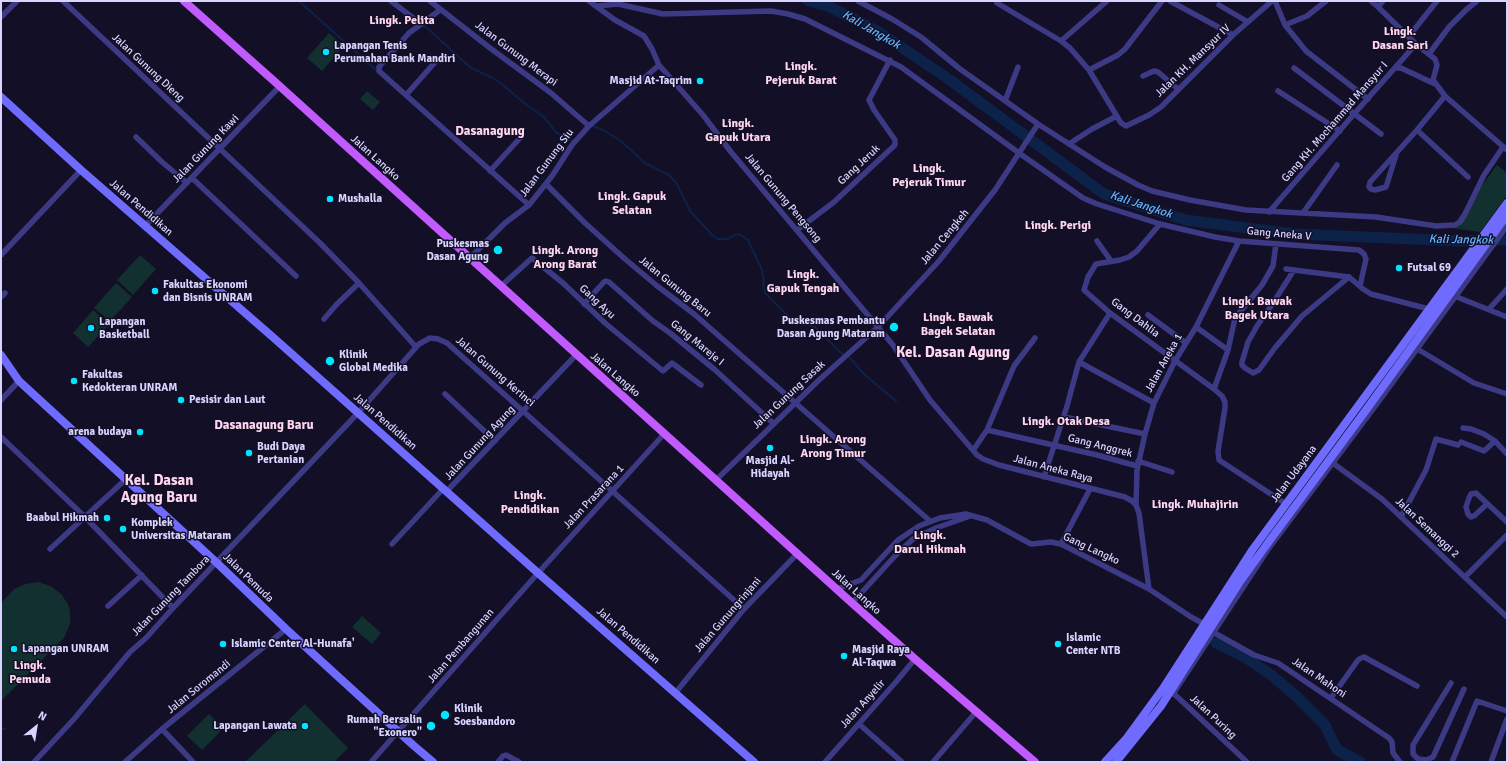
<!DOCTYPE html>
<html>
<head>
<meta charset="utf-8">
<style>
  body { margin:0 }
  #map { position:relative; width:1508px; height:763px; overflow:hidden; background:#130f26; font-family:Signika,sans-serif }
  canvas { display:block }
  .frame { position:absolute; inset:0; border:2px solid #d9d4ff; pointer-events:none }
  .north { position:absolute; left:16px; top:707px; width:40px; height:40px; -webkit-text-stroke:3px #130f26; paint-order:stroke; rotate:30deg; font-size:11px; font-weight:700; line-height:16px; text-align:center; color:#d9d4ff }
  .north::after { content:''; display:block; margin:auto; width:14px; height:18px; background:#d9d4ff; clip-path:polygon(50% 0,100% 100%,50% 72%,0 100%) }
</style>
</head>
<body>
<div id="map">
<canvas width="1508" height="763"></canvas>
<div class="frame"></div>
<div class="north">N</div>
</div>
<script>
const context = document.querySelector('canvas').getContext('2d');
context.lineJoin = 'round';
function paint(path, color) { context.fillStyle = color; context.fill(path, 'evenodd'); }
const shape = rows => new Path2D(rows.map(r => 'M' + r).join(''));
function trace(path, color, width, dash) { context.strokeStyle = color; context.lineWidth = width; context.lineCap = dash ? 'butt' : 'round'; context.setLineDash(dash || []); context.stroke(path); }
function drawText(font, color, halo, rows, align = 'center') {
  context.font = font + ' Signika,sans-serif'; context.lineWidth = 3; context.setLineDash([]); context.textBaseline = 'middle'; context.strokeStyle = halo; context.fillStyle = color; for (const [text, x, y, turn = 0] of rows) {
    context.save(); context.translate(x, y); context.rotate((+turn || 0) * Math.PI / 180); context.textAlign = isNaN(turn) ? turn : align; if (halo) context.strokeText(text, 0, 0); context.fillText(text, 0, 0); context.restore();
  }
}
paint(shape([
  [329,33,344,46,322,71,307,58],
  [367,91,380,102,373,110,360,99],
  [1497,165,1507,173,1507,195,1480,232,1451,228],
  [140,255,156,269,133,295,117,280],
  [116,283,132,297,110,321,94,308],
  [93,310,109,324,88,347,73,333],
  [39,582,52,587,61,594,68,604,70,611,70,624,64,638,1,701,1,603,14,589,19,587,25,584],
  [362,616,381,633,372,644,352,627],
  [305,704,348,748,334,762,245,762],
  [209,714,224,728,202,750,187,736]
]), '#12302f');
trace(shape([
  [299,1,377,71],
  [421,25,426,27,471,68,491,77,502,84,524,103,544,117,556,132,567,140,575,141],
  [591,125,605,131,621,141,645,163,669,175,677,184,690,211,713,236,718,239,728,239,734,235,739,234,748,240,762,270,764,282,763,285,765,293,793,321,805,323,811,326,815,327,841,353,848,356,865,375,896,401],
  [1,728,5,729]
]), '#0c2248', 2);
trace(shape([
  [808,1,828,6,879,32,950,80,1104,194,1186,220,1293,234,1461,241,1507,240],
  [1216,643,1243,656,1270,674,1295,695,1325,725,1337,750,1360,762]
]), '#0c2248', 11);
trace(shape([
  [63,1,319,242,359,283,416,347],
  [391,1,421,24],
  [430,1,490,48,551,93,589,126],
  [589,1,615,20,644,36,652,49,659,65,703,115,731,152,893,345,930,400,977,455,983,459,999,465,1125,497,1132,501,1136,505,1139,513,1149,589,1191,617,1204,624],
  [858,1,892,19,921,37,960,69,1038,124,1105,167,1138,185,1152,191,1190,200,1246,210,1376,217,1436,226,1455,225,1460,222,1464,216,1484,175,1503,147],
  [1170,1,1233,35],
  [1275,1,1285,25,1306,51,1368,99],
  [1371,1,1378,7,1416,44,1435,59,1437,65,1433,80,1445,96,1507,150],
  [997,3,1061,41,1070,48,1089,70,1121,123,1126,126,1149,115,1161,107,1233,35,1272,1],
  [1219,5,1248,22],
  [597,6,618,4,663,14,771,11,788,14,805,19,901,67,1019,153,1083,198,1097,204,1160,224,1215,237,1239,241,1359,250,1364,254,1366,259,1360,286],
  [1378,7,1383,1],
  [440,10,409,33,384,61,379,67,379,71,529,205],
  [1,17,17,1],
  [1285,25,1307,16,1326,1],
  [1409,36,1437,1],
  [1061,41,1107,1],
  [1429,54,1449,27,1467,9,1477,1],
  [1294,68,1381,134],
  [1395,68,1401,68,1435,84],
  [1089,70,1118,55,1125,49,1162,1],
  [1143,76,1154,71,1158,72,1178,89],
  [1278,91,1340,131],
  [406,95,437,60],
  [1445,96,1417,130,1468,177],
  [1005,101,1018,67],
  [136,137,162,162,187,183],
  [1069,144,1092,129,1117,116],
  [1396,155,1386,187,1375,190,1371,189,1369,187,1370,182,1417,130],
  [490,171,521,137],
  [192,178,296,276],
  [546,184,585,223,625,259,656,285,694,314,930,521],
  [1269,212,1354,114,1416,44],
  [1303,213,1337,165],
  [1160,224,1137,251,1129,257,1120,260,1096,264,1088,277,1084,290,1110,313,1214,389],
  [146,225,280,86],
  [797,230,834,202,895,145,895,140,874,110,869,100,890,60],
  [1097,241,1111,261],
  [1276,244,1273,266,1262,285,1235,318,1228,350,1214,389,1222,396,1225,402,1225,408,1218,451,1219,460,1286,504],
  [1,255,81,170],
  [470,258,505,223,529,205,552,176,572,145,589,126,659,65],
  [1286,269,1349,277,1363,289,1371,294,1429,309],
  [1294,270,1273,303,1257,326,1248,342,1242,362,1242,365,1245,368,1253,373,1259,370,1274,349,1302,316,1349,277],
  [501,286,532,258,563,283,605,323,663,371,672,363,701,385],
  [1452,295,1507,317],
  [1,297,5,293],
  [584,304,604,282,606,281,609,282,653,321,670,333,714,369,774,424],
  [1489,309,1507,289],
  [1148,315,1186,343],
  [324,319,337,304,359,283],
  [1196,327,1228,350],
  [1414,347,1474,383,1507,394],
  [1079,362,1154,403],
  [445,394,495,441],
  [1,400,19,381],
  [1064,417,1145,434],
  [1463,428,1471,429,1484,434,1495,441,1507,454],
  [987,430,1097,455,1137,466],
  [1,437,85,517,173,608],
  [1461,442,1484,451,1495,441],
  [974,449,987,430,1014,366,1035,338],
  [1138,461,1172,472],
  [1330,461,1382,499,1507,617],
  [1044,477,1067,406,1079,362,1110,313],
  [716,480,819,380,878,327,939,261,995,190,1038,124],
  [447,491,576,355],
  [1487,504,1474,516,1471,517,1468,514,1466,507,1469,498,1471,494,1476,493,1507,522],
  [1136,505,1137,470,1145,434,1154,403,1175,361,1196,327,1239,241],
  [1401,517,1426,470,1436,439,1458,445],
  [392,544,444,488],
  [1061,544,1090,489],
  [50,549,125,480],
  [1465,577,1507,535],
  [837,589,861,580,898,540,919,526,940,518,966,514,987,520,1031,544,1051,542,1061,544,1149,589],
  [852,603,895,556,913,539,936,528,970,516],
  [108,606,142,575],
  [1211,631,1254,655,1278,663,1389,738,1392,742,1393,753,1400,762],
  [1451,683,1413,745,1413,754,1418,759,1426,760,1433,757,1464,689],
  [1171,691,1247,762],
  [676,692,744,609,798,553],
  [1173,694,1269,548,1376,405,1507,226],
  [1331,698,1358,660,1361,658,1364,657,1417,686],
  [859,724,902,762],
  [162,729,193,762],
  [34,762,74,719,130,652,146,638,173,608,358,413,419,344,430,338,438,339,447,343,744,609],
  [125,762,162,729,286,629],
  [371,762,538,573,665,433],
  [498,762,503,756,506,755,519,762],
  [825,762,895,683,915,659],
  [933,762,976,712],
  [1452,762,1477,701,1507,711],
  [1491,762,1507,719]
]), '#3d3a85', 5.5);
trace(shape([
  [1,97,81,170,275,339,538,573,754,762],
  [1,355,19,381,217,563,286,629,413,745,433,762],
  [1105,762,1126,739,1164,687,1253,549,1507,203],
  [1116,762,1161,706,1239,583,1270,540,1366,410,1507,215]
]), '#6f6bff', 8);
trace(shape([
  [184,1,274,81,852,603,915,659,1035,762]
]), '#c25bff', 8);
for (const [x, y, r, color] of [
  [326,52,4,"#00e5ff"],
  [700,81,4,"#00e5ff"],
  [330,199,4,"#00e5ff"],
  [498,250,5,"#00e5ff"],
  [1399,268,4,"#00e5ff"],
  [155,291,4,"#00e5ff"],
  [894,327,5,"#00e5ff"],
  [91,328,4,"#00e5ff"],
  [330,361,5,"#00e5ff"],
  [74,381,4,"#00e5ff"],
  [181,400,4,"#00e5ff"],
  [140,432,4,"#00e5ff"],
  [770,448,4,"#00e5ff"],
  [249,453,4,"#00e5ff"],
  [107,518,4,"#00e5ff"],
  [123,529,4,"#00e5ff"],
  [223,644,4,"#00e5ff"],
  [1058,644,4,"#00e5ff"],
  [14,649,4,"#00e5ff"],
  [844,656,4,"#00e5ff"],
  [445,715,5,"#00e5ff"],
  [305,726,4,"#00e5ff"],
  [431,726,5,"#00e5ff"]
]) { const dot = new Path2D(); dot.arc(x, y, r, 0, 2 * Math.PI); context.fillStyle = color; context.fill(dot); trace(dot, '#130f26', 1.5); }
drawText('bold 11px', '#d9d4ff', '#130f26', [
  ["Lapangan Tenis",334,46],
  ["Perumahan Bank Mandiri",334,59],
  ["Masjid At-Taqrim",692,81,"right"],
  ["Mushalla",338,199],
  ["Puskesmas",489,244,"right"],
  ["Dasan Agung",489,257,"right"],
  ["Futsal 69",1407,268],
  ["Fakultas Ekonomi",163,285],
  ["dan Bisnis UNRAM",163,298],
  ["Puskesmas Pembantu",885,321,"right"],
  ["Dasan Agung Mataram",885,334,"right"],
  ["Lapangan",99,322],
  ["Basketball",99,335],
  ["Klinik",339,355],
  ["Global Medika",339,368],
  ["Fakultas",82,375],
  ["Kedokteran UNRAM",82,388],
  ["Pesisir dan Laut",189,400],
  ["arena budaya",132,432,"right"],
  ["Budi Daya",257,447],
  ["Pertanian",257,460],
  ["Masjid Al-",770,461,"center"],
  ["Hidayah",770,474,"center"],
  ["Baabul Hikmah",99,518,"right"],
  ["Komplek",131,523],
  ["Universitas Mataram",131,536],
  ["Islamic",1066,638],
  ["Center NTB",1066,651],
  ["Islamic Center Al-Hunafa'",231,644],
  ["Lapangan UNRAM",22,649],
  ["Masjid Raya",852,650],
  ["Al-Taqwa",852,663],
  ["Klinik",454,709],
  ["Soesbandoro",454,722],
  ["Rumah Bersalin",422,720,"right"],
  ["\"Exonero\"",422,733,"right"],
  ["Lapangan Lawata",297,726,"right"]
], 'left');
drawText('11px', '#d9d4ff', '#130f26', [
  ["Jalan Gunung Merapi",516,54,37],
  ["Jalan KH. Mansyur IV",1193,61,-44],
  ["Jalan Gunung Dieng",148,68,43],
  ["Gang KH. Mochammad Mansyur I",1335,122,-49],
  ["Jalan Gunung Kawi",206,149,-46],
  ["Jalan Langko",375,158,42],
  ["Jalan Gunung Siu",547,163,-53],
  ["Gang Jeruk",859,165,-43],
  ["Jalan Gunung Pengsong",783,198,50],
  ["Jalan Pendidikan",141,208,41],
  ["Gang Aneka V",1279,234,5],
  ["Jalan Cengkeh",945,237,-50],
  ["Jalan Gunung Baru",675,287,39],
  ["Gang Ayu",597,302,43],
  ["Gang Dahlia",1135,318,37],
  ["Gang Mareje I",697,343,39],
  ["Jalan Aneka 1",1164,363,-61],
  ["Jalan Gunung Kerinci",495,372,41],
  ["Jalan Langko",615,375,41],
  ["Jalan Gunung Sasak",789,395,-43],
  ["Jalan Pendidikan",385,422,41],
  ["Jalan Gunung Agung",480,443,-47],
  ["Gang Anggrek",1100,446,14],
  ["Jalan Aneka Raya",1053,469,15],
  ["Jalan Udayana",1294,474,-53],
  ["Jalan Prasarana 1",594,497,-47],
  ["Jalan Semanggi 2",1427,528,43],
  ["Gang Langko",1091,549,25],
  ["Jalan Pemuda",248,578,44],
  ["Jalan Langko",856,592,42],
  ["Jalan Gunung Tambora",171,596,-46],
  ["Jalan Gunungrinjani",728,615,-49],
  ["Jalan Pendidikan",628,636,41],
  ["Jalan Pembangunan",461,646,-49],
  ["Jalan Mahoni",1319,678,34],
  ["Jalan Soromandi",199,687,-39],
  ["Jalan Anyelir",863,704,-48],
  ["Jalan Puring",1213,717,43]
]);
drawText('bold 12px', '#ffd6f0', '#130f26', [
  ["Lingk. Pelita",402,21],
  ["Lingk.",1400,32],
  ["Dasan Sari",1400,46],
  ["Lingk.",801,67],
  ["Pejeruk Barat",801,81],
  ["Lingk.",738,124],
  ["Gapuk Utara",738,138],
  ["Lingk.",929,169],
  ["Pejeruk Timur",929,183],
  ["Lingk. Gapuk",632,197],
  ["Selatan",632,211],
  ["Lingk. Perigi",1058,226],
  ["Lingk. Arong",565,251],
  ["Arong Barat",565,265],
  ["Lingk.",803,275],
  ["Gapuk Tengah",803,289],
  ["Lingk. Bawak",1257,302],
  ["Bagek Utara",1257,316],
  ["Lingk. Bawak",958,318],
  ["Bagek Selatan",958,332],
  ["Lingk. Otak Desa",1066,422],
  ["Lingk. Arong",833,440],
  ["Arong Timur",833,454],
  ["Lingk.",530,496],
  ["Pendidikan",530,510],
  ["Lingk. Muhajirin",1195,505],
  ["Lingk.",930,536],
  ["Darul Hikmah",930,550],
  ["Lingk.",30,666],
  ["Pemuda",30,680]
]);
drawText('italic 12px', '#62b6ff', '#130f26', [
  ["Kali Jangkok",871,30,30],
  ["Kali Jangkok",1141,205,18],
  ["Kali Jangkok",1461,240,1]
]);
drawText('bold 13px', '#ffd6f0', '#130f26', [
  ["Dasanagung",490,132],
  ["Dasanagung Baru",264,426]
]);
drawText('bold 15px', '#ffd6f0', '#130f26', [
  ["Kel. Dasan Agung",953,353],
  ["Kel. Dasan",159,481],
  ["Agung Baru",159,498]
]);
</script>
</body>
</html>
